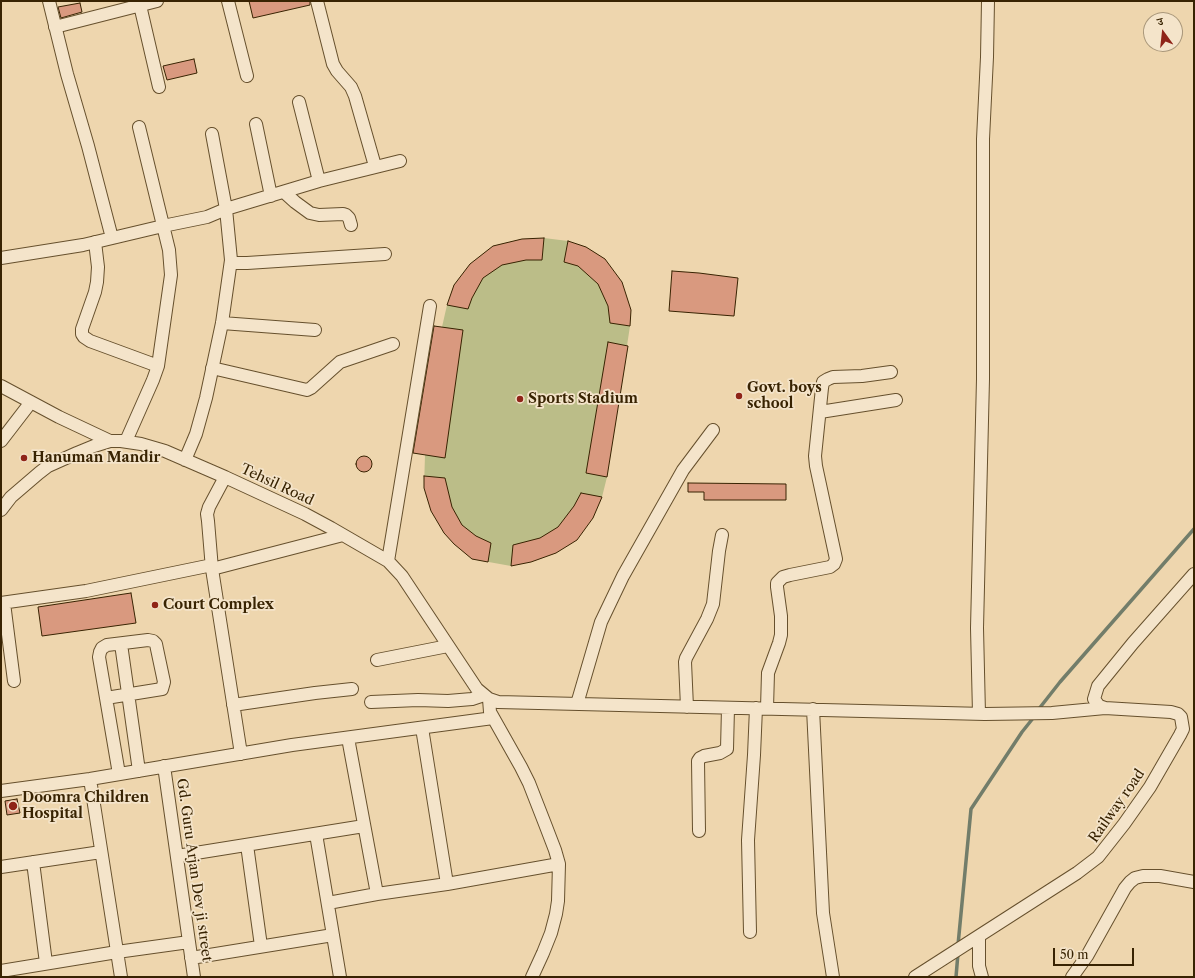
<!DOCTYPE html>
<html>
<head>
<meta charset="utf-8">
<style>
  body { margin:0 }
  #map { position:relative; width:1195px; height:978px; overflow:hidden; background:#eed6ae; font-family:"Libre Caslon Text","Noto Serif Devanagari",serif }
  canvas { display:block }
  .frame { position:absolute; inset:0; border:2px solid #382302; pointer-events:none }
  .north { position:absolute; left:1143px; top:12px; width:40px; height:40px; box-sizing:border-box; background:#f4e4ca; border:1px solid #a9977a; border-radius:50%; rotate:345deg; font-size:11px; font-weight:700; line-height:16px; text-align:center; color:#382302 }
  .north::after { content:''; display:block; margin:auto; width:14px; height:18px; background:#8f2418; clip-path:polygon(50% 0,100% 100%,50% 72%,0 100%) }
  .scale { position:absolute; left:1053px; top:948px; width:81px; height:18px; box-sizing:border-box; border:2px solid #382302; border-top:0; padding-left:5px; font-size:12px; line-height:14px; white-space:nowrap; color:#382302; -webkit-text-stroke:3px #f4e4ca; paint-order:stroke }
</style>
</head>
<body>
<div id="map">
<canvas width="1195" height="978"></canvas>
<div class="frame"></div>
<div class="north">उ</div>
<div class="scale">50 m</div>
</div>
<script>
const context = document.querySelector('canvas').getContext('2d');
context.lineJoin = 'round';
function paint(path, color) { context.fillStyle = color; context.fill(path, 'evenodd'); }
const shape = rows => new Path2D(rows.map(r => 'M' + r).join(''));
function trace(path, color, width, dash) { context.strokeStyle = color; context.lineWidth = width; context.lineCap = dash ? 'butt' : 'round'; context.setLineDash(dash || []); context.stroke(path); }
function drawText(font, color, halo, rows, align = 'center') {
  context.font = font + ' "Libre Caslon Text",serif'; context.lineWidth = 3.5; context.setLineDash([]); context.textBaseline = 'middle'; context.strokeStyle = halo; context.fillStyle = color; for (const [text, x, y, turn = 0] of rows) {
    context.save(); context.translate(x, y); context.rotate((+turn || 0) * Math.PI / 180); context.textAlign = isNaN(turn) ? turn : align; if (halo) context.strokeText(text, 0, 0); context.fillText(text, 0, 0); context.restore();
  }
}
paint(shape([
  [544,238,568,241,586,247,605,259,631,310,630,326,607,477,602,497,593,518,556,553,531,562,511,566,472,559,454,544,444,533,424,488,425,455,413,453,430,325,442,327,447,305,454,285,470,264,493,246,522,239]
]), '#bbbd88');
trace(shape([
  [1038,710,1060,682,1194,529],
  [958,945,971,809,1022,732,1034,717],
  [956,977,958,953]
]), '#727d6a', 3.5);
const building = shape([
  [249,1,310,1,310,5,253,18,249,1],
  [80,3,82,12,61,18,58,7,80,3],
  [194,59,197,73,167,80,163,66,194,59],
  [544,238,542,260,526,260,502,265,483,278,472,298,468,309,447,305,454,285,470,264,493,246,522,239,544,238],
  [568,241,586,247,605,259,622,282,631,310,630,326,610,323,608,306,598,284,578,266,564,262,568,241],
  [672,271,699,273,738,278,734,316,669,311,672,271],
  [434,326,463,330,445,458,413,453,434,326],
  [608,342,628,346,607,477,586,473,608,342],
  '356 464a8 8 0 1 1 16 0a8 8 0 1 1-16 0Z',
  [424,476,445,478,452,507,462,525,476,536,491,543,488,562,472,559,454,544,444,533,431,511,424,488,424,476],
  [688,483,786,484,786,500,704,500,704,492,688,492,688,483],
  [581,493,602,497,593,518,577,540,556,553,531,562,511,566,513,545,540,538,558,527,574,506,581,493],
  [131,593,136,623,42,636,38,607,131,593],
  [17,799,20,813,7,815,5,801,17,799]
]);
paint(building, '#d9997f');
trace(building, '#382302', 1);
const minor = shape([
  [49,1,67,74,88,146,112,238],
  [139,1,159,87],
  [228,1,247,76],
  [317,1,333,64,337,71,351,87,355,96,375,166],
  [55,27,157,1],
  [299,102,319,181],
  [256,124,271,196],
  [284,192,295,202,310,213,319,215,343,214,346,215,349,218,351,225],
  [95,242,98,267,97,282,95,292,82,329,82,334,84,337,90,341,158,366],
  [1,258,83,245,163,226,207,217,226,209,319,181,400,161],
  [231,263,247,263,385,254],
  [222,323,315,330],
  [212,368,307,390,311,388,340,362,393,344],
  [1,386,59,417,110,441],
  [820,412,896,400],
  [1,441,31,402],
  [126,441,153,380,158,366,171,275,169,250,139,127],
  [185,460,196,434,206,398,222,323,231,260,226,209,212,134],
  [225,477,209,507,207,514,208,521,212,569,241,754],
  [1,510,11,497,39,473,48,466,77,453,94,446,110,441,121,441,141,444,165,451,225,477,305,514,331,528,388,561,402,576,477,689,489,699,498,702,985,714,1052,713,1105,708],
  [388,561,430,306],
  [212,569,343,535],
  [1,603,86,591,212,565],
  [4,603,14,681],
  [121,644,139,771],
  [377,660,448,646],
  [106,698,162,689,164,682,157,649,156,644,153,641,148,640,107,645,102,648,100,652,99,657,119,774],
  [489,699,490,712,521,767,529,783,545,824,555,850,559,864,558,901,556,914,551,933,543,953,532,977],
  [371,702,418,700,448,701,472,699,484,695],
  [577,704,601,622,623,576,683,470,713,430],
  [233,705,315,693,352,689],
  [687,707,685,662,686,658,707,619,713,604,719,551,722,535],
  [767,708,768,673,779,643,781,635,781,616,777,587,777,583,783,577,790,575,830,567,834,564,836,559,816,466,815,456,822,388,823,382,828,379,833,377,862,376,891,372],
  [813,709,823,913,833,977],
  [979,714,977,628,983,379,983,139,987,57,988,1],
  [422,728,447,884],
  [348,738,377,894],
  [164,766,194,977],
  [90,779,121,977],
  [1,791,90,779,292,745,493,718],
  [699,831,698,761,700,758,704,756,720,753,727,749,728,708],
  [316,834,340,977],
  [247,845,261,946],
  [177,856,364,826],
  [33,862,46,963],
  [1,867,101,852],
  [328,903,377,894,447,884,559,864],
  [750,932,748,840,754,755,756,708],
  [979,937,979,966,982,977],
  [191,958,333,935],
  [1,971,117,952,189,942],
  [915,977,1077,873,1098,857,1124,824,1150,787,1180,735,1183,729,1181,717,1178,714,1171,712,1105,708,1099,706,1094,699,1098,686,1133,643,1194,574],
  [1072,977,1087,956,1125,888,1130,882,1135,878,1143,876,1160,876,1194,882]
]);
trace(minor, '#66502d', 14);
trace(minor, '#f4e4ca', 12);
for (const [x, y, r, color] of [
  [739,396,4,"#8f2418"],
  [520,399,4,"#8f2418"],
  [24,458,4,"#8f2418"],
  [155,605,4,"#8f2418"],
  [13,806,5,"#8f2418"]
]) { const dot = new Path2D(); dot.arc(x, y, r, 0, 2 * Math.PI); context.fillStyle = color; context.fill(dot); trace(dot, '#f4e4ca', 1.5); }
drawText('bold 14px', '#382302', '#f4e4ca', [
  ["Govt. boys",747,388],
  ["school",747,404],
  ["Sports Stadium",528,399],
  ["Hanuman Mandir",32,458],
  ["Court Complex",163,605],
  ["Doomra Children",22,798],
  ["Hospital",22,814]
], 'left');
drawText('14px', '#382302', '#f4e4ca', [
  ["Tehsil Road",277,485,25],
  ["Railway road",1117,806,-55],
  ["Gd. Guru Arjan Dev ji street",194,870,82]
]);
</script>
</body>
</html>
